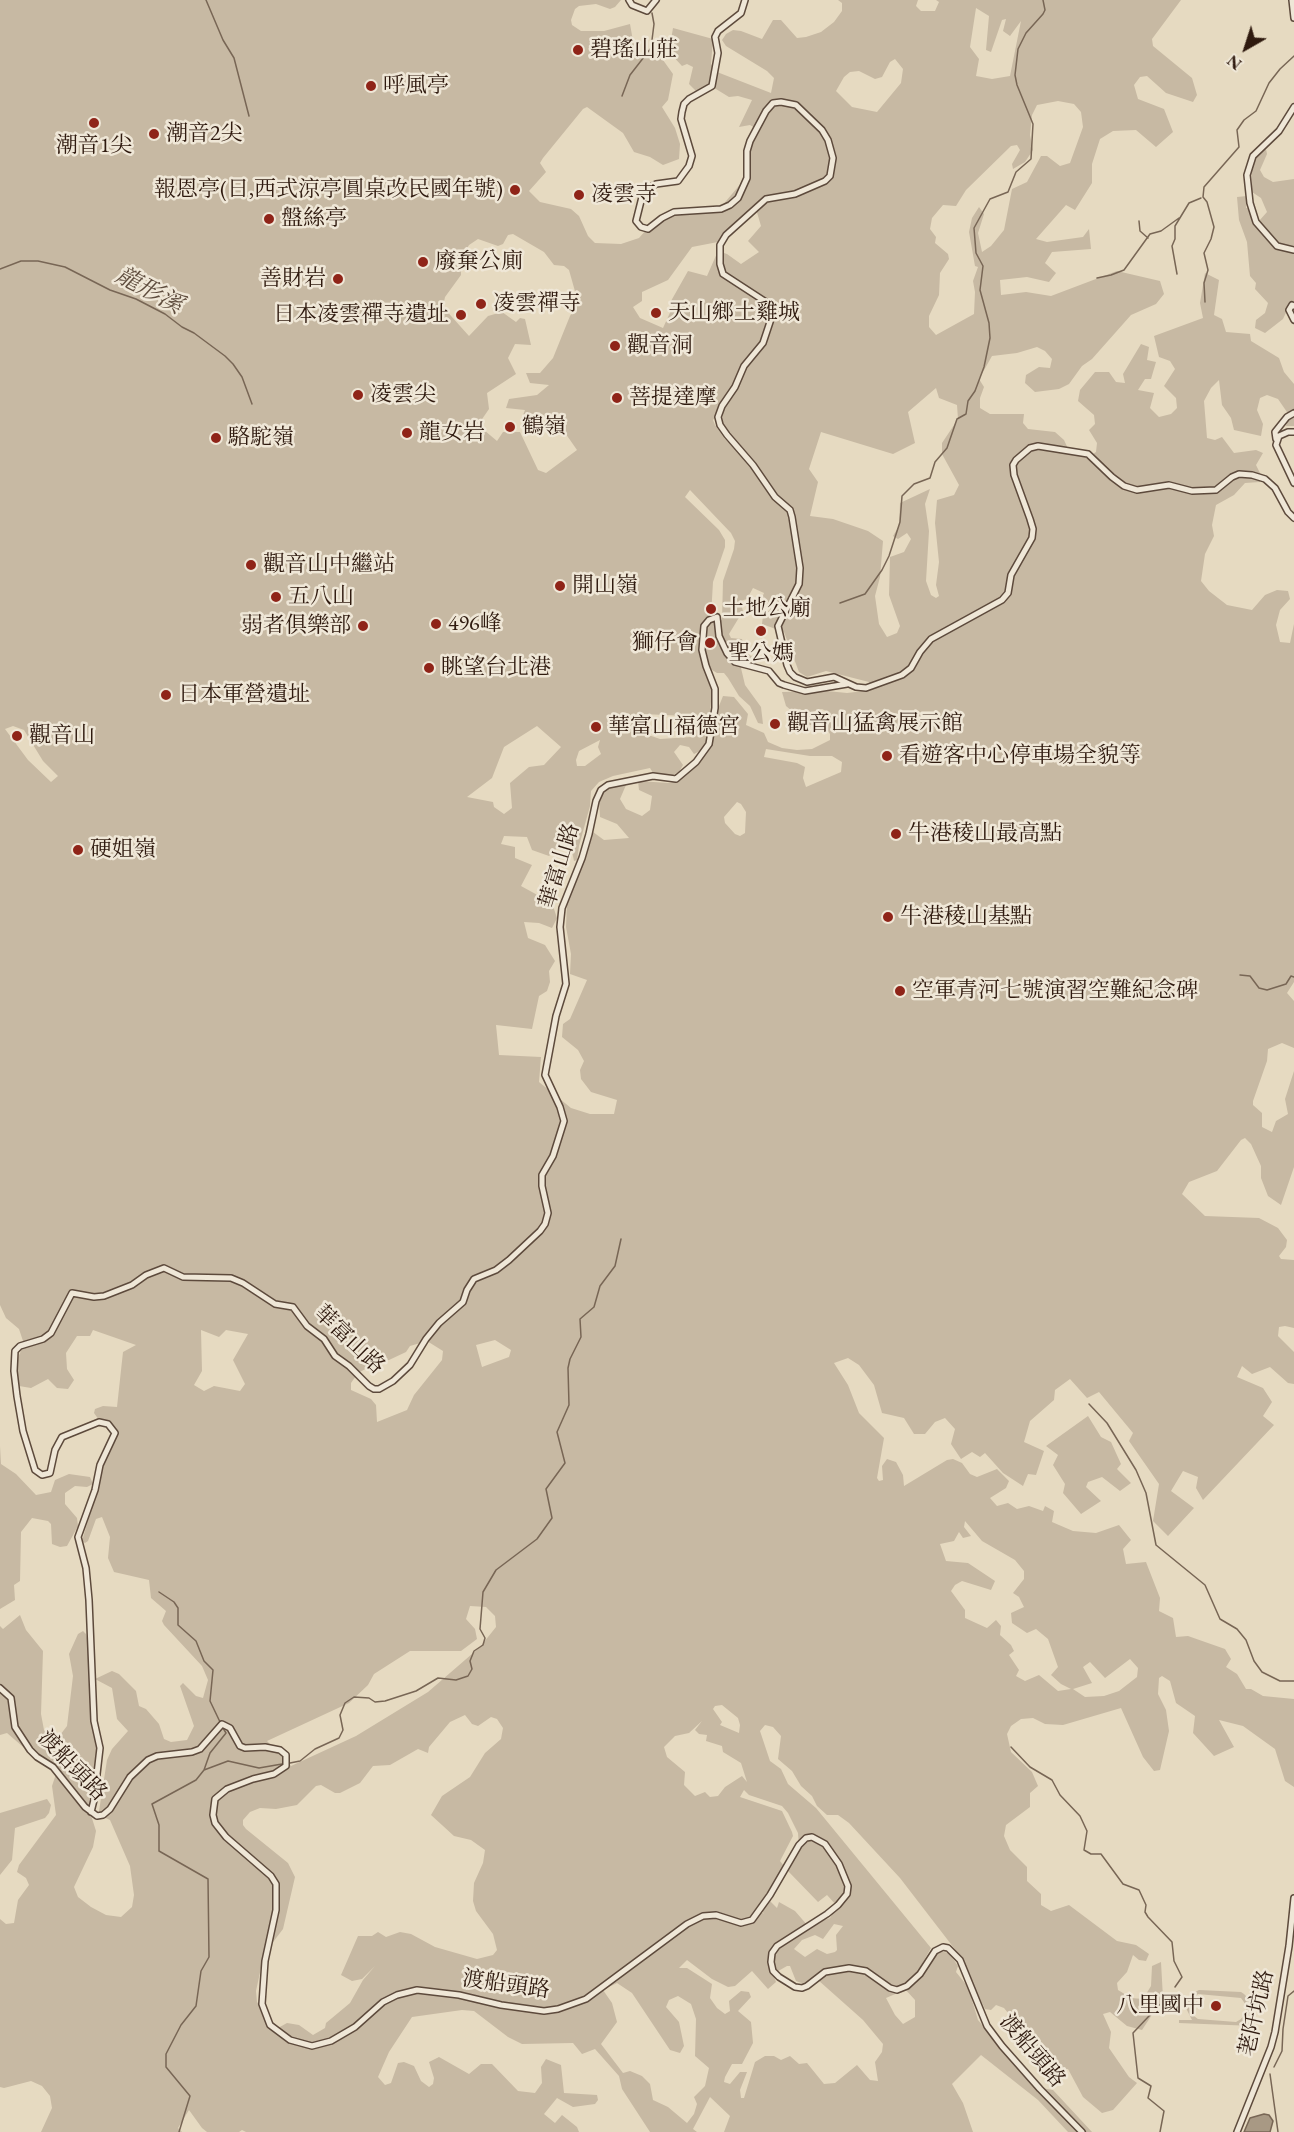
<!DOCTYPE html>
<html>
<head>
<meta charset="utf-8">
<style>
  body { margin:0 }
  #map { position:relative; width:1294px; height:2132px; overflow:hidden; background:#e6dac1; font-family:"EB Garamond",serif }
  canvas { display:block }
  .north { position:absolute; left:1216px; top:18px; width:60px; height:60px; -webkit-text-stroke:4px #efe7d7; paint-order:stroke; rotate:219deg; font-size:16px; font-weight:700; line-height:24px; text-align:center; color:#2f1a0f }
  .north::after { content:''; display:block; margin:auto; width:21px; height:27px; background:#2f1a0f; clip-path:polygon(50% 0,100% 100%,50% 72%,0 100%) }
</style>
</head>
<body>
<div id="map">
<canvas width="1294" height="2132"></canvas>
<div class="north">N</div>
</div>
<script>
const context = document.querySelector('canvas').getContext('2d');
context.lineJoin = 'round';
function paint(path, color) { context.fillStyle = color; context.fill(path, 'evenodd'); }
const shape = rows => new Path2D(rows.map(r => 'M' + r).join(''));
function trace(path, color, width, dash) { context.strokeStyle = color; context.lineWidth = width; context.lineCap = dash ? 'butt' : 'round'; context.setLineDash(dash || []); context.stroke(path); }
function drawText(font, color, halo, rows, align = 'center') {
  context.font = font + ' "EB Garamond","Noto Serif TC",serif'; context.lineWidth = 5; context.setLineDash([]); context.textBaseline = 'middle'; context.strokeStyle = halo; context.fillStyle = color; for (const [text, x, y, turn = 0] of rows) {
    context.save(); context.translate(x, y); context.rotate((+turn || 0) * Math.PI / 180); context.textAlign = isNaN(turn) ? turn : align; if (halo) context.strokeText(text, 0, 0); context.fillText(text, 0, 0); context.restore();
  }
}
paint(shape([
  [0,0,621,0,615,7,610,9,596,4,579,6,575,9,571,20,572,25,581,31,604,31,630,24,635,52,646,54,653,46,673,74,668,100,662,107,675,128,680,144,679,159,663,165,650,157,634,152,623,133,587,107,583,109,543,158,540,163,546,172,529,191,540,202,571,209,579,216,588,236,595,243,621,244,639,238,654,221,665,216,691,208,721,207,743,181,747,153,755,128,750,125,739,127,752,100,738,96,729,97,711,86,696,91,689,84,693,67,687,64,682,66,669,52,673,28,713,39,711,64,717,72,771,93,774,78,767,71,726,46,722,40,726,34,733,30,741,31,762,39,773,20,781,20,797,38,806,37,821,32,834,22,842,11,842,3,838,0,918,0,916,6,921,11,935,11,939,2,936,0,1181,0,1152,39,1153,46,1192,78,1197,95,1193,102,1166,93,1147,76,1140,77,1134,85,1138,99,1164,109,1173,132,1156,147,1136,130,1113,131,1100,139,1092,164,1092,183,1075,210,1066,205,1036,239,1047,242,1083,237,1089,229,1091,249,1052,252,1045,263,1056,273,1049,282,1027,277,1000,280,1001,295,1026,292,1051,296,1117,271,1160,281,1164,294,1156,304,1131,315,1092,359,1082,366,1069,384,1059,389,1035,392,1025,383,1026,375,1039,367,1050,368,1052,359,1045,351,1037,347,1017,353,992,356,979,379,984,387,980,398,980,408,990,414,1024,414,1023,423,1028,429,1055,432,1064,440,1070,453,1089,457,1096,452,1097,443,1089,430,1095,424,1094,415,1078,401,1080,390,1095,372,1109,372,1116,382,1125,383,1123,374,1141,344,1149,347,1147,360,1156,362,1151,379,1145,379,1138,390,1154,393,1150,408,1159,417,1171,414,1177,408,1176,398,1164,386,1175,369,1170,361,1159,357,1154,336,1203,318,1200,303,1205,273,1219,280,1214,315,1222,319,1226,332,1250,334,1251,341,1279,358,1284,372,1294,384,1294,426,1286,426,1289,415,1278,399,1267,395,1260,398,1257,410,1263,424,1261,436,1234,430,1231,418,1222,405,1219,380,1211,388,1204,401,1207,438,1215,440,1222,437,1234,453,1256,450,1263,453,1256,465,1261,475,1260,482,1245,483,1234,495,1216,505,1212,525,1214,536,1205,554,1201,581,1209,591,1227,605,1252,610,1265,595,1277,590,1288,591,1290,599,1280,610,1276,625,1280,642,1290,643,1294,624,1294,982,1287,993,1294,1001,1294,1048,1282,1043,1268,1049,1267,1061,1253,1101,1253,1105,1262,1113,1262,1127,1272,1132,1276,1121,1288,1114,1285,1099,1294,1071,1294,1167,1281,1205,1268,1196,1261,1178,1261,1166,1251,1144,1245,1138,1241,1140,1217,1171,1189,1182,1182,1194,1205,1216,1259,1218,1278,1228,1287,1240,1286,1247,1279,1256,1281,1259,1294,1260,1294,1328,1285,1326,1279,1327,1278,1336,1294,1352,1294,1384,1288,1383,1270,1367,1252,1374,1242,1366,1237,1377,1263,1388,1272,1402,1263,1416,1274,1425,1203,1500,1196,1488,1198,1477,1183,1471,1171,1491,1194,1508,1168,1536,1153,1521,1159,1484,1129,1441,1133,1433,1099,1392,1087,1398,1070,1379,1055,1390,1054,1400,1030,1421,1024,1442,1044,1451,1036,1475,1028,1474,1023,1486,1003,1473,985,1453,980,1457,972,1452,961,1459,951,1444,955,1429,945,1418,935,1422,925,1434,914,1434,904,1418,882,1413,874,1385,859,1365,848,1358,834,1363,848,1385,859,1413,884,1438,877,1478,879,1481,883,1480,882,1466,887,1459,896,1462,903,1475,904,1486,947,1460,953,1459,962,1463,970,1474,977,1477,997,1469,1009,1481,1006,1488,990,1498,997,1506,1008,1503,1017,1509,1029,1506,1043,1511,1045,1506,1054,1511,1052,1522,1073,1531,1096,1533,1119,1525,1131,1540,1123,1549,1126,1564,1146,1562,1160,1598,1159,1611,1173,1618,1176,1637,1188,1636,1225,1649,1231,1659,1226,1667,1237,1674,1246,1689,1251,1689,1263,1696,1294,1699,1294,1787,1285,1781,1275,1749,1243,1726,1219,1720,1234,1747,1214,1756,1193,1733,1195,1716,1176,1703,1170,1681,1162,1676,1159,1678,1158,1694,1166,1710,1169,1731,1160,1770,1154,1771,1143,1757,1121,1708,1063,1725,1045,1724,1033,1718,1021,1719,1011,1726,1007,1734,1011,1752,1032,1772,1038,1786,1030,1793,1030,1807,1006,1825,1004,1836,1010,1850,1027,1867,1027,1881,1041,1894,1041,1905,1051,1911,1069,1905,1117,1941,1136,1945,1149,1954,1146,1961,1139,1960,1133,1955,1127,1972,1117,1983,1118,1990,1131,1998,1143,1999,1151,1986,1152,1966,1161,1962,1163,1998,1142,2030,1127,2026,1110,2012,1103,2014,1111,2032,1109,2048,1129,2077,1137,2083,1113,2110,1102,2113,1083,2097,1068,2069,1054,2070,1004,2008,996,2005,991,2010,985,2009,957,1952,900,1878,849,1823,838,1815,827,1815,817,1806,812,1796,801,1786,792,1771,778,1759,781,1736,773,1727,765,1725,760,1731,770,1761,781,1769,788,1784,816,1808,931,1948,918,1971,903,1985,900,1992,886,1998,895,2015,903,2024,915,2017,915,2000,904,1988,938,1951,949,1953,958,1966,956,1972,968,1987,978,2020,1035,2087,1053,2090,1092,2132,1068,2132,1038,2100,981,2055,952,2084,963,2103,973,2132,724,2132,730,2116,710,2097,693,2129,697,2132,650,2132,622,2089,619,2076,595,2049,582,2054,573,2043,522,2044,508,2037,474,2011,462,2010,412,2017,389,2052,378,2077,385,2085,391,2083,398,2063,404,2062,414,2066,421,2081,429,2087,433,2084,434,2078,429,2062,439,2057,469,2074,481,2064,492,2064,518,2091,535,2093,542,2083,541,2067,546,2059,561,2065,564,2093,597,2095,598,2100,595,2104,573,2107,557,2098,544,2114,555,2123,562,2115,577,2127,579,2132,246,2132,242,2130,239,2132,207,2132,202,2128,189,2110,178,2128,182,2132,41,2132,52,2108,50,2096,42,2086,31,2081,4,2088,0,2087,0,1919,6,1924,14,1923,18,1900,29,1885,26,1878,17,1872,19,1865,56,1815,52,1786,57,1771,44,1765,7,1733,0,1735,0,1626,3,1629,20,1615,26,1630,43,1651,41,1714,44,1730,54,1743,67,1726,73,1676,69,1654,78,1634,83,1631,86,1634,90,1650,89,1672,98,1744,97,1787,91,1801,90,1812,96,1831,93,1847,74,1887,78,1897,91,1907,106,1915,121,1917,132,1907,134,1895,130,1866,110,1820,99,1815,99,1811,107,1760,112,1749,128,1731,117,1719,112,1688,95,1679,112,1671,119,1674,136,1691,139,1706,146,1709,159,1724,164,1739,171,1742,187,1740,194,1726,180,1686,183,1683,196,1696,203,1698,208,1680,202,1666,164,1625,162,1621,166,1611,151,1598,149,1580,114,1572,108,1558,110,1537,102,1517,96,1519,88,1541,85,1543,82,1541,100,1479,101,1460,115,1440,116,1432,113,1426,99,1420,94,1413,95,1409,103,1406,117,1407,123,1352,136,1345,93,1330,90,1336,77,1336,66,1353,67,1369,74,1380,68,1389,57,1388,48,1379,31,1388,19,1386,16,1362,24,1344,19,1329,6,1318,0,1305],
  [976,8,989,16,986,50,991,52,1002,20,1006,19,1003,31,1010,36,1021,21,1010,76,992,79,976,76,979,59,970,47],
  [895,59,903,69,901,83,877,112,852,107,836,91,844,77,850,72,859,71,875,79,882,77,890,62],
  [1058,101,1074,104,1081,112,1083,127,1070,163,1060,166,1047,156,1041,156,1027,182,1012,189,1004,230,991,246,982,252,978,233,984,214,979,207,972,218,969,232,975,266,978,267,973,281,975,292,974,314,936,335,929,327,929,316,939,295,940,273,949,259,948,254,935,243,936,237,930,229,932,218,943,205,956,206,966,190,1011,146,1017,145,1020,150,1012,164,1013,169,1025,162,1033,150,1030,135,1032,115,1037,105],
  [756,209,761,226,748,241,759,252,741,264,727,254,718,251,707,276,688,271,671,301,674,304,663,328,640,318,633,307,642,301,642,292,668,280,692,247,723,241],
  [513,234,544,252,554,265,564,266,569,270,578,302,570,316,553,358,540,373,526,373,530,383,549,385,537,395,509,399,506,408,525,410,521,420,552,420,561,427,577,450,546,473,538,470,520,432,503,432,497,441,478,425,489,409,487,393,516,374,508,358,515,344,531,345,525,319,520,318,516,322,502,312,488,316,469,336,443,307,445,297,461,275,461,259,469,245,478,239,498,246,503,244,508,235],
  [936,388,939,398,957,405,958,419,942,443,942,454,959,485,954,495,937,500,935,523,939,562,936,585,939,596,936,598,931,595,926,581,929,531,925,504,930,489,900,503,899,526,893,536,898,539,907,533,911,539,904,552,890,557,889,595,900,626,897,633,887,637,879,624,875,596,880,577,883,541,868,531,833,519,810,516,818,482,809,469,821,432,893,454,915,443,908,412],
  [722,408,723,429,747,453,780,498,773,500,748,462,724,438,715,425,713,420],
  [690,490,731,533,735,541,734,549,723,581,722,620,711,616,713,582,725,547,725,540,719,530,685,497],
  [753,588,764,593,762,598,770,610,763,616,762,624,784,632,799,672,807,677,826,671,869,682,870,686,864,691,847,693,827,691,782,692,786,706,792,711,801,713,796,721,814,726,821,722,824,713,805,714,822,709,828,712,822,722,830,734,830,740,812,749,797,750,782,748,768,742,764,733,746,725,748,714,734,697,723,696,719,706,715,731,709,729,712,688,701,660,703,655,712,670,717,673,724,673,728,678,739,696,750,706,758,723,763,724,761,707,745,685,741,668,752,657,745,651,742,639,731,638,729,634,743,611,740,601,747,599],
  [643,714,686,716,693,722,696,730,691,737,660,739,637,731,635,715],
  [13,726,24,730,43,761,58,776,51,782,28,760,5,729],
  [537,726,561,747,544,765,529,767,510,783,512,808,504,814,494,807,493,802,467,797,492,778,504,747],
  [600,740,598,747,601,754,585,766,577,766,576,760,579,751],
  [680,745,689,747,694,754,700,751,703,756,679,781,669,783,638,781,639,790,652,796,650,810,642,816,626,809,620,799,626,785,608,788,603,793,599,799,600,817,617,824,629,838,604,840,593,832,567,902,566,927,571,954,570,974,587,980,570,1019,563,1024,562,1037,578,1050,584,1061,580,1070,581,1079,591,1092,617,1100,614,1114,590,1114,571,1108,539,1082,541,1057,499,1055,496,1025,532,1029,539,996,547,991,550,982,549,971,555,961,545,945,528,938,524,922,539,923,552,928,557,918,552,903,521,886,532,865,515,858,515,847,501,844,504,836,527,837,532,850,549,856,561,844,572,851,574,861,577,860,579,846,590,806,591,791,599,782,613,776,650,768,653,773,671,776,679,772,683,765,674,752],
  [766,749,810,756,832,756,842,762,841,772,806,787,803,778,805,767,797,763,764,757],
  [737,802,741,804,746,812,745,833,740,836,735,834,725,823,724,817],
  [201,1330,219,1337,226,1330,248,1334,233,1360,245,1384,240,1391,214,1386,204,1391,194,1385,202,1371],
  [495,1340,511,1350,509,1357,482,1367,476,1345],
  [427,1341,443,1351,442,1360,414,1395,407,1410,377,1422,376,1405,371,1399,351,1390,351,1383,358,1373,378,1362,389,1360,406,1352,410,1346],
  [965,1521,982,1541,1015,1560,1024,1571,1024,1579,1013,1593,1019,1597,1024,1607,1011,1613,1012,1623,1027,1633,1036,1629,1048,1639,1058,1667,1051,1675,1061,1684,1071,1689,1058,1691,1039,1675,1025,1681,1016,1676,1019,1670,1009,1655,1014,1651,1011,1645,1000,1635,1001,1626,996,1620,987,1628,965,1618,965,1610,951,1591,955,1585,962,1581,991,1590,995,1581,968,1563,946,1561,940,1544,954,1541,959,1532,963,1538,971,1536,964,1527],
  [470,1606,486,1607,495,1616,496,1627,480,1647,428,1692,356,1736,291,1766,267,1741,349,1703,368,1685,374,1674,410,1651,461,1651,477,1639,475,1629,466,1619],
  [1130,1659,1138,1668,1137,1677,1119,1691,1104,1696,1085,1697,1073,1689,1092,1683,1083,1667,1090,1662,1105,1678],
  [722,1705,738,1718,740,1725,739,1733,720,1725,722,1722,713,1709,715,1706],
  [465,1715,472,1724,478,1726,491,1717,497,1719,503,1728,501,1739,485,1753,470,1777,442,1796,431,1815,454,1836,471,1840,485,1850,483,1863,474,1883,473,1901,476,1911,493,1934,497,1950,493,1955,477,1959,435,1947,411,1934,400,1932,386,1937,378,1932,372,1936,358,1936,341,1975,352,1981,362,1979,375,1966,363,1980,350,2003,326,2023,325,2028,313,2035,299,2025,287,2023,278,2028,257,2002,256,1991,264,1954,283,1929,295,1877,288,1863,246,1829,243,1825,243,1820,250,1812,260,1808,276,1809,297,1805,316,1786,321,1785,335,1793,340,1793,360,1783,373,1766,390,1765,418,1749,428,1753,429,1747,450,1722],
  [702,1721,695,1730,699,1734,707,1735,706,1741,722,1746,723,1752,741,1763,747,1782,742,1776,725,1787,718,1796,710,1797,705,1792,695,1796,684,1785,685,1772,667,1757,664,1747,675,1736,689,1733],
  [744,1790,749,1795,782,1806,788,1813,798,1833,799,1846,788,1871,818,1902,827,1895,837,1906,830,1918,808,1926,795,1911,779,1902,777,1908,770,1901,762,1911,764,1914,759,1910,784,1866,780,1861,793,1836,792,1832,782,1811,740,1797],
  [834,1924,843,1926,836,1935,837,1950,835,1952,827,1954,817,1949,805,1957,794,1949,802,1940,815,1935,823,1939],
  [687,1960,712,1979,728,1987,735,1986,752,1971,768,1989,776,1982,773,1974,787,1966,790,1966,796,1981,804,1984,818,1980,863,2020,883,2044,882,2052,875,2062,878,2081,870,2080,857,2065,835,2083,824,2084,807,2063,799,2064,790,2056,781,2060,774,2056,765,2056,755,2062,744,2098,741,2098,740,2090,747,2072,740,2072,730,2084,724,2082,725,2077,732,2064,742,2064,753,2043,751,2022,738,2011,751,1997,749,1992,741,1991,729,2001,730,2011,725,2014,717,2008,710,1998,712,1984,687,1968,679,1968],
  [617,1983,632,1993,670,2050,680,2053,684,2046,679,2022,666,2007,669,2000,678,1996,691,2004,696,2019,695,2056,709,2068,705,2086,694,2097,697,2104,694,2114,687,2123,668,2107,653,2100,650,2084,642,2076,630,2071,623,2073,601,2044,617,2022,612,2003,603,1990],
  [1266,149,1267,154,1260,170,1264,177,1273,182,1294,179,1294,310,1290,304,1283,319,1265,333,1255,328,1256,320,1265,313,1268,303,1255,289,1256,283,1250,276,1247,242,1239,220,1237,197,1247,196,1246,208,1254,209,1259,221,1267,212,1261,198,1252,192,1251,168,1258,153],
  [1088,1416,1101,1437,1111,1442,1121,1464,1117,1469,1131,1483,1120,1491,1102,1477,1088,1482,1086,1487,1101,1501,1081,1514,1063,1493,1065,1484,1053,1465,1058,1455,1046,1446],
  [0,1446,1,1464,16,1474,36,1495,51,1492,55,1480,69,1474,90,1477,93,1484,87,1487,75,1486,65,1493,65,1504,77,1518,78,1526,67,1546,60,1547,52,1544,51,1524,48,1521,32,1518,21,1532,20,1581,14,1585,15,1600,0,1609],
  [47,1799,51,1805,49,1813,45,1818,15,1828,12,1860,0,1875,0,1813],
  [1199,1990,1241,1992,1244,1994,1250,2000,1252,2010,1251,2015,1244,2022,1254,2023,1254,2026,1179,2023,1179,2020,1192,2020,1185,2006,1191,1994],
  [1198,1994,1241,1998,1246,2005,1246,2012,1241,2019,1236,2022,1198,2019,1191,2014,1189,2007,1190,2002]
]), '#c7b9a3');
const water = shape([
  [1264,2114,1269,2115,1273,2121,1270,2132,1244,2132,1250,2118,1264,2114]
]);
paint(water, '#a89984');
trace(water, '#786655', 1.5);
trace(shape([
  [206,0,223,40,234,58,249,116],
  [622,96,630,75,651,48,654,24,652,13],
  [1139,221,1140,231,1148,238],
  [0,269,21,261,38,261,65,267,110,290,136,299,165,314,182,327,194,333,225,356,233,364,242,377,252,404],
  [1177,274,1172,246,1175,239,1175,226,1189,203,1201,198],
  [1097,278,1111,275,1124,270,1150,234,1161,231,1179,218],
  [1205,302,1204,283,1208,270,1204,253,1211,239,1214,227,1207,202,1203,197,1204,187,1239,147,1237,130,1244,120,1256,111,1269,83,1280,69,1294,56],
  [840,603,865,594,882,570,889,556,900,522,902,496,914,484,930,478,935,462,947,448,957,419,966,414,968,401,975,391,984,367,990,338,989,323,980,290,983,266,976,253,974,228,990,199,1008,192,1016,172,1031,159,1033,124,1017,85,1015,75,1018,49,1026,33,1043,14,1045,10,1043,0],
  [1240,975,1250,976,1259,988,1267,990,1286,984,1291,976,1294,977],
  [1089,1404,1107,1423,1136,1470,1146,1493,1156,1545,1205,1585,1220,1619,1237,1629,1246,1640,1254,1661,1262,1672,1280,1681,1294,1681],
  [159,1592,174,1602,178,1608,178,1625,196,1641,204,1661,213,1670,210,1701,221,1724],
  [1011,1747,1030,1767,1052,1780,1060,1795,1080,1816,1087,1831,1084,1850,1091,1854,1101,1854,1123,1884,1139,1890,1146,1905,1145,1912,1148,1917,1172,1942,1174,1961,1182,1977,1175,1987],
  [290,1763,300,1761,315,1749,339,1738,343,1730,340,1715,345,1703,354,1697,369,1698,375,1702,385,1701,416,1691,438,1678,456,1680,468,1676,472,1669,470,1661,474,1651,483,1645,485,1638,480,1629,483,1592,496,1570,537,1539,552,1518,546,1489,565,1463,557,1432,569,1405,568,1368,570,1359,581,1337,580,1319,594,1307,600,1286,615,1266,621,1239],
  [204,1770,228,1761,259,1768,282,1764],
  [1274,2067,1282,2051,1283,2029,1288,1996,1294,1991],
  [1270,2074,1278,2132],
  [179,2132,190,2096,166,2067,166,2054,181,2025,196,2006,201,1971,209,1957,208,1879,159,1851,159,1825,152,1804,196,1780,204,1770,210,1753,226,1733,223,1728],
  [1160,2132,1164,2111,1148,2098,1151,2086,1138,2078,1133,2033,1165,1999]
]), '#786655', 1.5);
const tertiary = shape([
  [629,0,632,5,647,11,656,0],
  [745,0,741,13,718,31,715,37,718,53,712,86,689,99,684,104,682,112,681,119,692,156,689,166,678,181,656,184,649,188,642,197,636,221,641,227,648,229,662,218,674,212,721,209,730,205,738,198,747,178,747,151,750,141,766,111,773,103,781,102,796,105,822,130,828,140,833,158,830,176,825,181,795,194,766,199,726,235,720,245,720,264,723,274,766,302,770,310,771,319,763,343,744,366,735,387,722,406,718,417,720,425,727,435,753,465,775,497,790,510,792,517,800,568,799,584,778,626,787,665,790,672,795,677,807,682,834,677,856,687,866,688,902,675,911,668,920,652,931,639,1002,600,1008,593,1011,575,1032,538,1033,529,1030,519,1014,475,1013,465,1016,460,1030,448,1038,446,1088,454,1112,477,1124,486,1137,490,1169,485,1192,491,1216,490,1232,477,1239,474,1252,475,1265,479,1275,488,1288,512,1294,518],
  [1292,0,1294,18],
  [1294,107,1279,131,1253,156,1247,175,1250,203,1256,222,1277,246,1294,250],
  [1294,306,1292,305,1289,310,1294,320],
  [1294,432,1288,432,1279,436,1276,445,1294,483],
  [1276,439,1275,432,1287,417,1294,413],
  [0,1688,11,1698,15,1727,30,1750,37,1757,53,1767,85,1807,97,1816,103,1815,110,1809,130,1777,148,1760,157,1756,192,1752,200,1749,222,1724,230,1728,240,1746,245,1748,265,1747,280,1750,286,1755,286,1766,274,1774,253,1779,227,1789,215,1799,213,1815,215,1823,226,1837,271,1876,276,1884,276,1910,265,1961,262,2004,270,2025,290,2040,312,2046,331,2041,355,2027,383,2002,397,1995,417,1990,459,1995,501,2005,544,2011,558,2009,586,1999,687,1924,703,1916,716,1915,741,1923,752,1920,770,1895,799,1845,806,1838,812,1837,825,1844,839,1864,848,1886,847,1894,838,1905,827,1914,777,1946,772,1953,771,1962,773,1971,779,1977,795,1987,802,1988,807,1986,825,1972,849,1968,866,1971,890,1988,897,1990,907,1986,920,1974,935,1951,943,1947,948,1948,960,1960,987,2026,1002,2046,1040,2089,1082,2132],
  [91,1812,94,1800,100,1748,94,1721,89,1600,86,1568,78,1537,95,1490,100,1465,115,1433,108,1424,99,1422,62,1437,55,1450,50,1473,42,1475,35,1470,23,1431,17,1396,14,1371,15,1351,20,1346,43,1339,51,1333,72,1293,94,1297,104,1296,132,1285,146,1275,164,1268,183,1277,231,1278,243,1283,275,1304,293,1307,307,1326,324,1339,335,1356,349,1366,369,1386,374,1389,379,1389,393,1381,410,1365,426,1339,439,1323,463,1302,467,1290,474,1279,496,1270,509,1260,540,1231,545,1224,548,1213,542,1186,542,1175,553,1156,564,1121,560,1107,545,1075,556,1016,566,984,560,927,562,908,582,858,589,834,596,801,601,790,608,785,653,776,676,779,696,762,709,744,715,708,715,689,706,666,702,650,704,626,709,620,717,617,719,636,727,653,735,662,769,671,779,683,784,685,805,691,847,684],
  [1237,2132,1271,2047,1275,2032,1289,1946,1294,1898]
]);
trace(tertiary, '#5d4a3c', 8);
trace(tertiary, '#efe7d7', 5);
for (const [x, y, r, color] of [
  [578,50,6,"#8f2418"],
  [371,86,6,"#8f2418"],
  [94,123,6,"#8f2418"],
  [154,134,6,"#8f2418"],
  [515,190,6,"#8f2418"],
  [579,195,6,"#8f2418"],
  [269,219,6,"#8f2418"],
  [423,262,6,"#8f2418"],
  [338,279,6,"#8f2418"],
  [481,304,6,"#8f2418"],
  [656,313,6,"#8f2418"],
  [461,315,6,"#8f2418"],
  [615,346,6,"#8f2418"],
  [358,395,6,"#8f2418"],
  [617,398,6,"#8f2418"],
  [510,427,6,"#8f2418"],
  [407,433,6,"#8f2418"],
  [216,438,6,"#8f2418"],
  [251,565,6,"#8f2418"],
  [560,586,6,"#8f2418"],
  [276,597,6,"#8f2418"],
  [711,609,6,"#8f2418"],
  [436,624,6,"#8f2418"],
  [363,626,6,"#8f2418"],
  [761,631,6,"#8f2418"],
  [710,643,6,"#8f2418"],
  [429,668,6,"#8f2418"],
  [166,695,6,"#8f2418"],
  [775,724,6,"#8f2418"],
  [596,727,6,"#8f2418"],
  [17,736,6,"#8f2418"],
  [887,756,6,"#8f2418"],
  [896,834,6,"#8f2418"],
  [78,850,6,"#8f2418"],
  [888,917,6,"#8f2418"],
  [900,991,6,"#8f2418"],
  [1216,2006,6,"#8f2418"]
]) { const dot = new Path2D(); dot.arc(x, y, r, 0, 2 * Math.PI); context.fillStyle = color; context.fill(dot); trace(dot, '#efe7d7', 2); }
drawText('22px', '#2f1a0f', '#efe7d7', [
  ["碧瑤山莊",590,50],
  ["呼風亭",383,86],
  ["潮音2尖",166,134],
  ["潮音1尖",94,146,"center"],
  ["報恩亭(日,西式涼亭圓桌改民國年號)",503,190,"right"],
  ["凌雲寺",591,195],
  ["盤絲亭",281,219],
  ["廢棄公廁",435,262],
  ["善財岩",326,279,"right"],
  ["凌雲禪寺",493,304],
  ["天山鄉土雞城",668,313],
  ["日本凌雲禪寺遺址",449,315,"right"],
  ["觀音洞",627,346],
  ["凌雲尖",370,395],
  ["菩提達摩",629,398],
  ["鶴嶺",522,427],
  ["龍女岩",419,433],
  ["駱駝嶺",228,438],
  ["觀音山中繼站",263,565],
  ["開山嶺",572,586],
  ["五八山",288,597],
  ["土地公廟",723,609],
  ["496峰",448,624],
  ["弱者俱樂部",351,626,"right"],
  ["獅仔會",698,643,"right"],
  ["聖公媽",761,654,"center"],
  ["眺望台北港",441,668],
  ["日本軍營遺址",178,695],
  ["觀音山猛禽展示館",787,724],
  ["華富山福德宮",608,727],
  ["觀音山",29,736],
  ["看遊客中心停車場全貌等",899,756],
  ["牛港稜山最高點",908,834],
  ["硬姐嶺",90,850],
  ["牛港稜山基點",900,917],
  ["空軍青河七號演習空難紀念碑",912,991],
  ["八里國中",1204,2006,"right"]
], 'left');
drawText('22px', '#2f1a0f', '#efe7d7', [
  ["華富山路",560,866,-73],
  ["華富山路",349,1340,44],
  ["渡船頭路",72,1766,46],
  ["渡船頭路",506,1985,8],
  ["荖阡坑路",1257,2013,-77],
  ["渡船頭路",1032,2051,50]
]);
drawText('italic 24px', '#5f4d3e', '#efe7d7', [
  ["龍形溪",149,291,28]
]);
</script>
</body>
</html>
